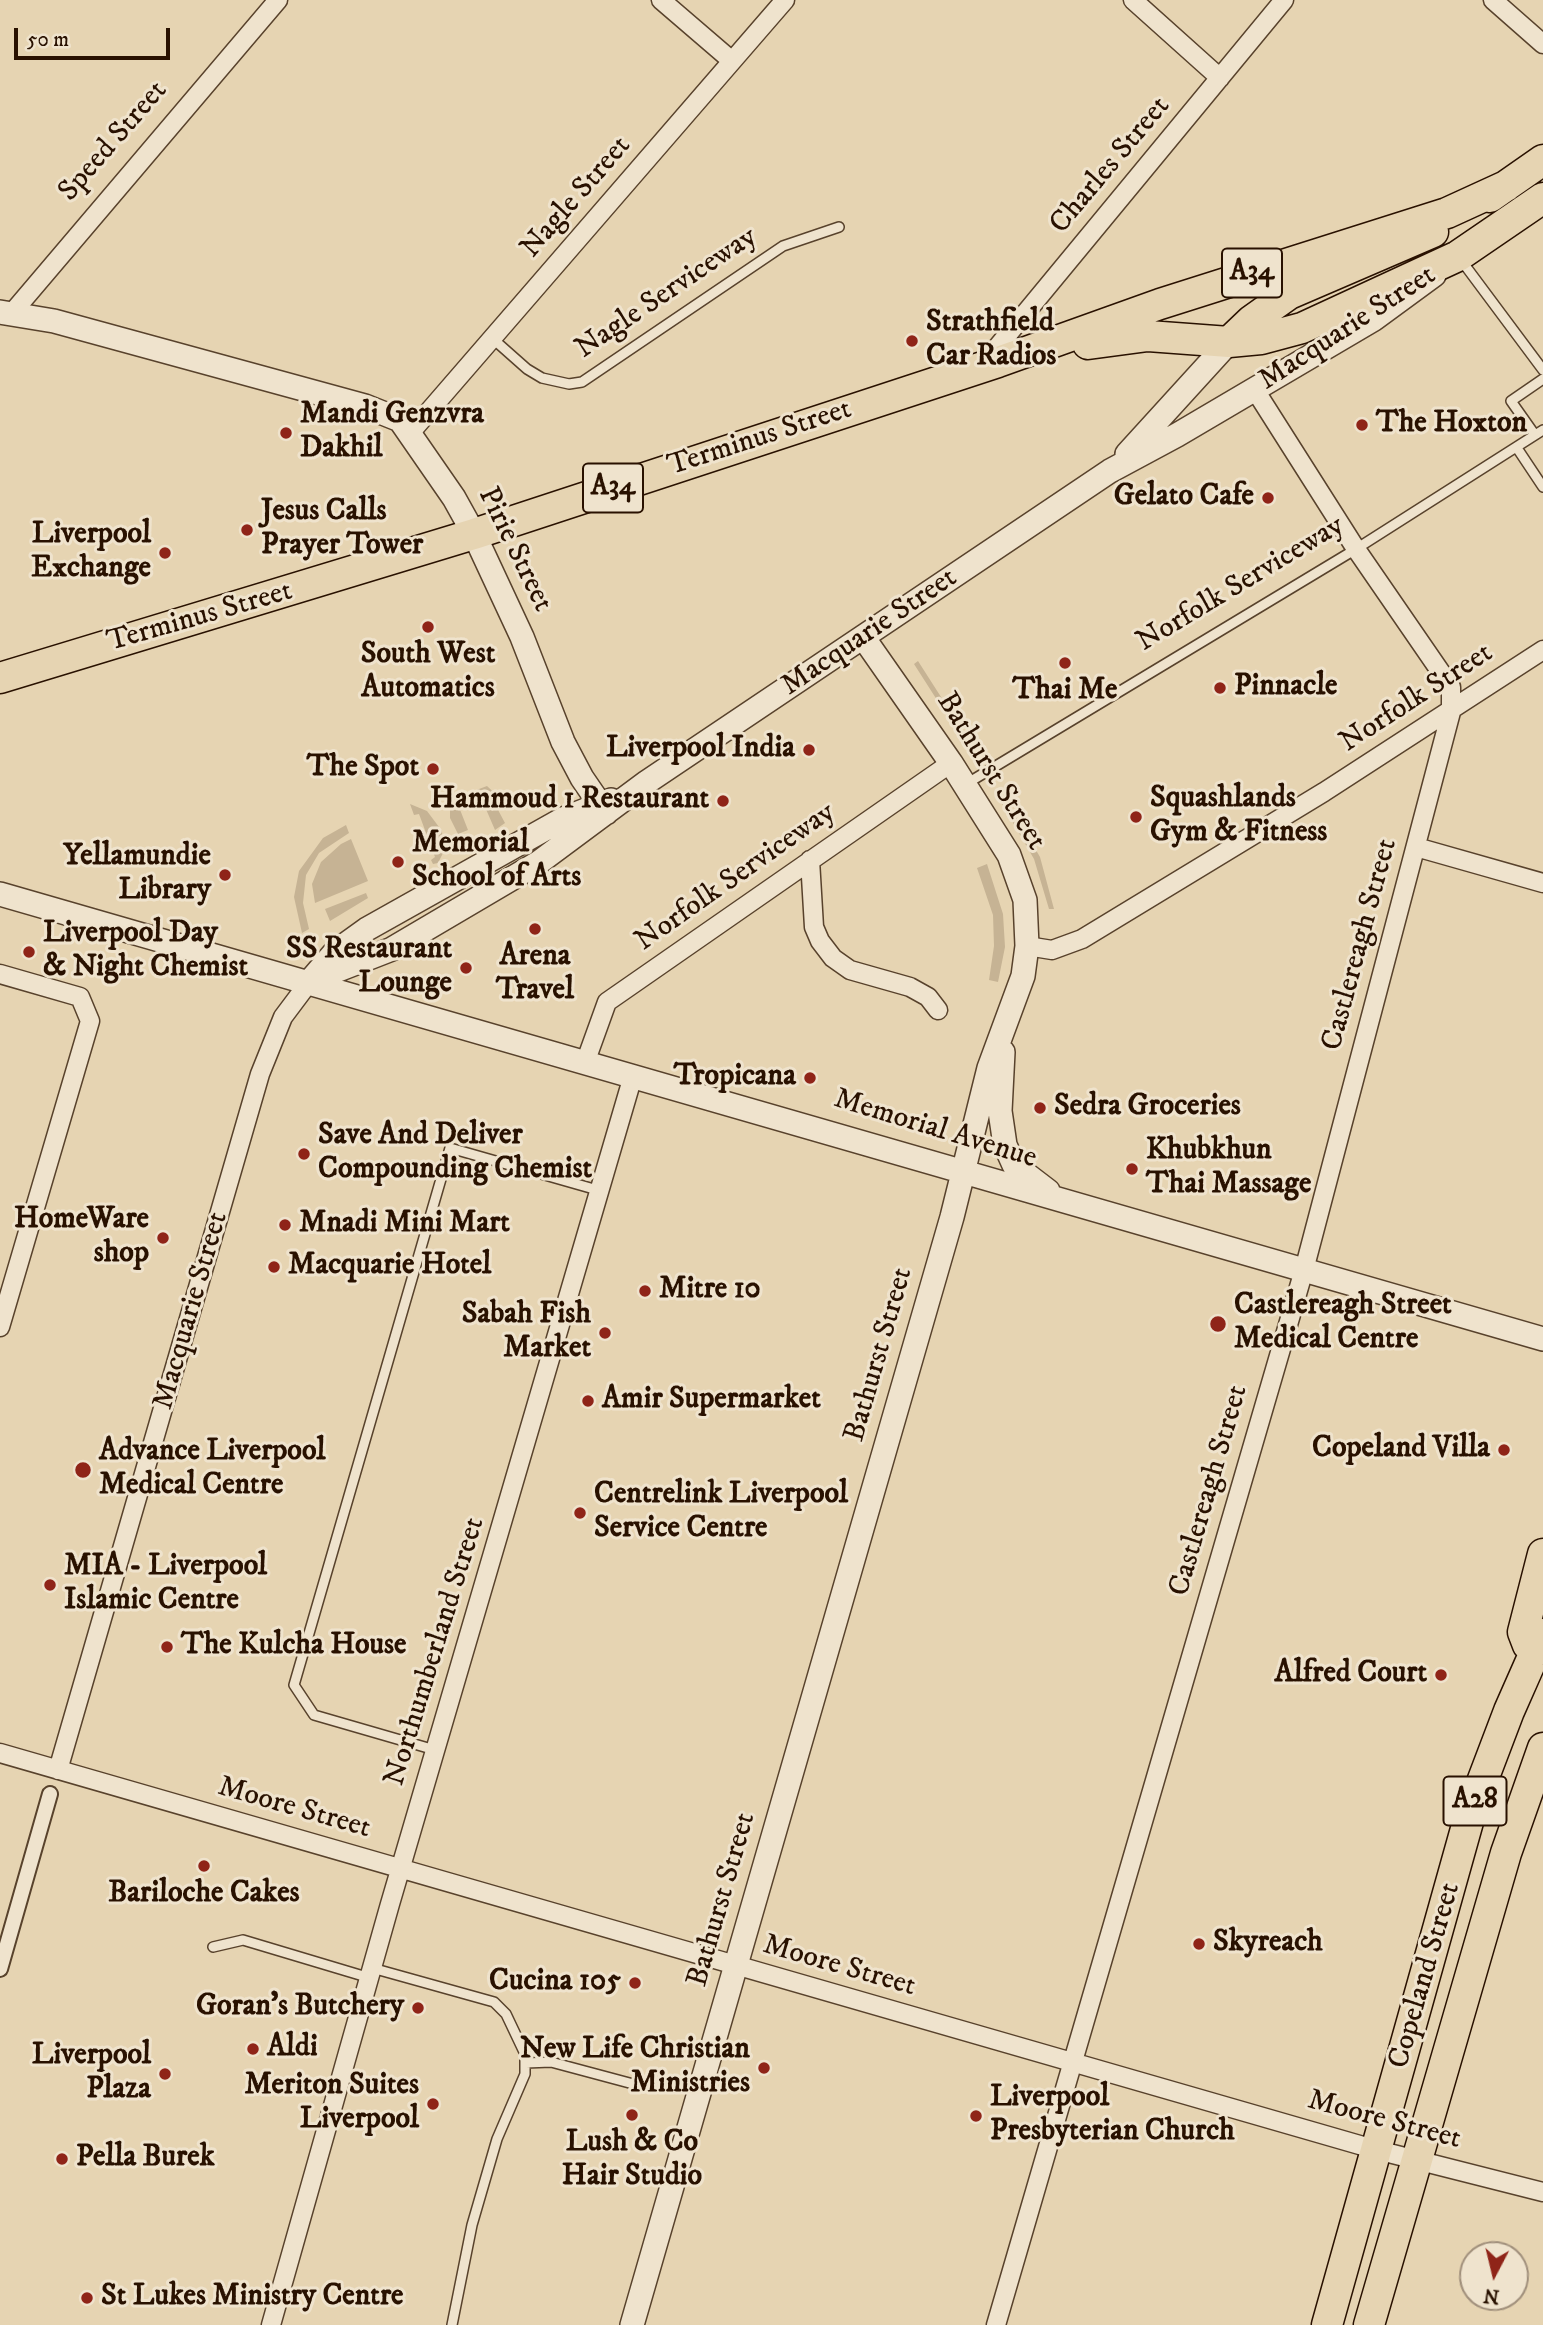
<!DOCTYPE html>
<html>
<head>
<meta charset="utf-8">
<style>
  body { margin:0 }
  #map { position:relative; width:1543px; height:2325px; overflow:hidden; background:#e6d4b2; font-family:"IM FELL DW Pica",serif }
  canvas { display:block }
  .north { position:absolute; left:1459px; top:2241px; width:70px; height:70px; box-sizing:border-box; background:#efe3cd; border:2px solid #a08f7b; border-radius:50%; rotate:187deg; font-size:19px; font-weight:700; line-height:28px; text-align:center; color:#291100 }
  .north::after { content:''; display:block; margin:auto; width:24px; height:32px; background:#8f2418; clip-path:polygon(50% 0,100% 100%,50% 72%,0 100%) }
  .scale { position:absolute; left:14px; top:28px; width:156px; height:32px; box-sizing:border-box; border:4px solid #291100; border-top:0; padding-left:9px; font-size:21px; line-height:24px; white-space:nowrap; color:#291100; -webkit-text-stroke:5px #efe3cd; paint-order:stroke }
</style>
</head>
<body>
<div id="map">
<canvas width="1543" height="2325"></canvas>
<div class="north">N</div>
<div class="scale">50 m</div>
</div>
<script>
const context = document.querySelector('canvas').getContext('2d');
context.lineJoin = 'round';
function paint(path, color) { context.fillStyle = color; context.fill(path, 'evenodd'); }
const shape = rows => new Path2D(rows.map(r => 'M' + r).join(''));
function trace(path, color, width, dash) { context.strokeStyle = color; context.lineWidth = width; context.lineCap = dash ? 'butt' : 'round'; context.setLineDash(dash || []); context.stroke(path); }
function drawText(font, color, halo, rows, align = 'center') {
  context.font = font + ' "IM FELL DW Pica",serif'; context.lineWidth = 6; context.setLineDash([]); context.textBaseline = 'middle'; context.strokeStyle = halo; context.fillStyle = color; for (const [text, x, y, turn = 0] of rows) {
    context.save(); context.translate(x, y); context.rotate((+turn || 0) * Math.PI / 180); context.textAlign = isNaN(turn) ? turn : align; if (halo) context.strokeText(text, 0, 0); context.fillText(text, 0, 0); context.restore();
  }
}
paint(shape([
  [918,661,973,747,969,750,914,664],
  [487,786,505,803,497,808,505,823,495,830,479,793,457,802,468,830,458,834,450,818,450,800],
  [1006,799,1040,857,1054,909,1049,909,1034,859,1001,802],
  [410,804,427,811,442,831,443,853,438,863,433,864,431,860,435,857,419,814,414,815],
  [346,825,349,833,319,853,306,875,303,903,309,929,302,933,294,897,299,871,323,838],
  [351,839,368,881,315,903,312,884,321,862,341,844],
  [987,864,1003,914,1005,947,998,982,989,980,994,946,993,915,977,868],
  [366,893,368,898,330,921,325,909]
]), '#c6b394');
const service = shape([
  [1461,260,1543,370],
  [492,338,527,369,542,378,569,384,582,382,783,246,839,227],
  [1535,435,1511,401,1543,379],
  [1517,448,1543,487],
  [966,784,1356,549,1543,430],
  [435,1750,314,1715,294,1685,450,1148,601,1191],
  [213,1947,243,1940,370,1978],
  [372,1968,494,2002,506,2014,525,2054,525,2074,497,2139,472,2225,452,2325],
  [526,2063,551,2062,637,2085]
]);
const pedestrian = shape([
  [0,1969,50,1794]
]);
const minor = shape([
  [661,0,732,61],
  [1133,0,1220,78],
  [1493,0,1543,44],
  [12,313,278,0],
  [985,362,1284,0],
  [411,432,785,0],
  [1416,847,1543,883],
  [810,860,814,927,820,941,833,958,850,970,910,987,928,997,938,1010],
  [1027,946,1052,950,1082,939,1324,792,1543,650],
  [0,974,80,997,90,1021,0,1327],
  [585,1063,607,1002,951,763],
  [0,1753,1377,2150,1543,2192],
  [58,1770,260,1074,283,1017,310,981],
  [271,2325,390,1904,633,1076],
  [996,2325,1304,1270,1451,712,1451,687,1356,549,1255,390]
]);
const tertiary = shape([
  [0,312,54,321,365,406,400,420,454,498,474,534,522,637,563,742,582,778,606,813],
  [1127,454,1229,342],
  [0,894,1543,1339],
  [310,981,392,949,538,863,647,782,1110,471,1177,435,1374,319,1434,275],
  [310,981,335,952,367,929,563,819,611,800],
  [1003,1052,1000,1111,1005,1145,1014,1165,1048,1191],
  [632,2325,952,1217,989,1068,1023,976,1027,946,1025,900,1009,855,951,763,863,637]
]);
const trunk = shape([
  [1490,197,1543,160],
  [1229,342,1251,321,1289,294,1433,232],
  [1088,344,1148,336,1229,342,1261,339,1302,328,1458,256,1543,198],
  [0,678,474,534,998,362,1160,304,1447,213,1506,186],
  [1535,1652,1528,1645,1523,1632,1543,1554],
  [1327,2325,1471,1811,1509,1711,1543,1634],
  [1369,2325,1506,1853,1543,1748]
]);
trace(service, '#58422c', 12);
trace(pedestrian, '#58422c', 18);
trace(minor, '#58422c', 21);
trace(tertiary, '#58422c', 26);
trace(trunk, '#291100', 33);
trace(service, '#efe3cd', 9);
trace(pedestrian, '#efe3cd', 14);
trace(minor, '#efe3cd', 18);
trace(tertiary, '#efe3cd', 23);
trace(trunk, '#e6d4b2', 30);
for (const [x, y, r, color] of [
  [912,341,7,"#8f2418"],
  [1362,425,7,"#8f2418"],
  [286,433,7,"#8f2418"],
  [1268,498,7,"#8f2418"],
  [247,530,7,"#8f2418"],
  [165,553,7,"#8f2418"],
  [428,627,7,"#8f2418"],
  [1065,663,7,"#8f2418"],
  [1220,688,7,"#8f2418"],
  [809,750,7,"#8f2418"],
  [433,769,7,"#8f2418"],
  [723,801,7,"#8f2418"],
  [1136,817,7,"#8f2418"],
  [398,862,7,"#8f2418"],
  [225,875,7,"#8f2418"],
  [535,929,7,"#8f2418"],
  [29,952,7,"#8f2418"],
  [466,968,7,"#8f2418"],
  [810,1078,7,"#8f2418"],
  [1040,1108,7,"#8f2418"],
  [304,1154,7,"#8f2418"],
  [1132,1169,7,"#8f2418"],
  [285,1225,7,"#8f2418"],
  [163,1238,7,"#8f2418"],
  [274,1267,7,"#8f2418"],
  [645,1291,7,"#8f2418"],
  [1218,1324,9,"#8f2418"],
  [605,1333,7,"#8f2418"],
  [588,1401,7,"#8f2418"],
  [1504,1450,7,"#8f2418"],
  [83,1470,9,"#8f2418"],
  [580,1513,7,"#8f2418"],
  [50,1585,7,"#8f2418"],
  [167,1647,7,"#8f2418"],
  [1441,1675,7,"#8f2418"],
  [204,1866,7,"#8f2418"],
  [1199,1944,7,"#8f2418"],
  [635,1983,7,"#8f2418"],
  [418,2008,7,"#8f2418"],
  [253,2049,7,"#8f2418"],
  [764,2068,7,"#8f2418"],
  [165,2074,7,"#8f2418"],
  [433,2104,7,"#8f2418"],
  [632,2115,7,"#8f2418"],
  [976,2116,7,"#8f2418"],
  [62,2159,7,"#8f2418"],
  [87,2298,7,"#8f2418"]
]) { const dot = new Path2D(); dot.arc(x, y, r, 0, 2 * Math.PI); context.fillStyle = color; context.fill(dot); trace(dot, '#efe3cd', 2.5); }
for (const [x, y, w] of [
  [1252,273,60],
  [613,488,60],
  [1475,1801,63]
]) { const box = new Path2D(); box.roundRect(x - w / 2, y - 24.5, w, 49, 5); context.fillStyle = '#efe3cd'; context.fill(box); trace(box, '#291100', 2); }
drawText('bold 28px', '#291100', null, [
  ["A34",1252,273],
  ["A34",613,488],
  ["A28",1475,1801]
]);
drawText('30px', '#291100', '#efe3cd', [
  ["Speed Street",114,142,-49],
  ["Charles Street",1111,166,-50],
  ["Nagle Street",577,198,-49],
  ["Nagle Serviceway",667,294,-34],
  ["Macquarie Street",1348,329,-33],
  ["Terminus Street",760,439,-18],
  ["Pirie Street",514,550,64],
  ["Norfolk Serviceway",1241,585,-31],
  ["Terminus Street",200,618,-16],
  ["Macquarie Street",870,633,-34],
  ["Norfolk Street",1417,699,-33],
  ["Bathurst Street",990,772,58],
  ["Norfolk Serviceway",736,878,-35],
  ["Castlereagh Street",1361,945,-75],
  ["Memorial Avenue",935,1130,17],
  ["Macquarie Street",192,1311,-74],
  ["Bathurst Street",880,1355,-74],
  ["Castlereagh Street",1210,1491,-74],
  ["Northumberland Street",436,1652,-73],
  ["Moore Street",294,1809,16],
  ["Bathurst Street",723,1900,-74],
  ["Moore Street",839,1967,16],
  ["Copeland Street",1426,1976,-74],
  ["Moore Street",1384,2121,15]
]);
drawText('bold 30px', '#291100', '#efe3cd', [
  ["Strathfield",926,324],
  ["Car Radios",926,358],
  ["Mandi Genzvra",300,416],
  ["Dakhil",300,450],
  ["The Hoxton",1376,425],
  ["Gelato Cafe",1254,498,"right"],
  ["Jesus Calls",261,513],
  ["Prayer Tower",261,547],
  ["Liverpool",151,536,"right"],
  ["Exchange",151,570,"right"],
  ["South West",428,656,"center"],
  ["Automatics",428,690,"center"],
  ["Pinnacle",1234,688],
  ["Thai Me",1065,692,"center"],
  ["Liverpool India",795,750,"right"],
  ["The Spot",419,769,"right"],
  ["Squashlands",1150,800],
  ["Gym & Fitness",1150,834],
  ["Hammoud 1 Restaurant",709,801,"right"],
  ["Memorial",412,845],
  ["School of Arts",412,879],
  ["Yellamundie",211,858,"right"],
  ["Library",211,892,"right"],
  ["Liverpool Day",43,935],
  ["& Night Chemist",43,969],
  ["SS Restaurant",452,951,"right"],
  ["Lounge",452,985,"right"],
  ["Arena",535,958,"center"],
  ["Travel",535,992,"center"],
  ["Tropicana",796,1078,"right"],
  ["Sedra Groceries",1054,1108],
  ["Save And Deliver",318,1137],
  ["Compounding Chemist",318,1171],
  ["Khubkhun",1146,1152],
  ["Thai Massage",1146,1186],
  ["HomeWare",149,1221,"right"],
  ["shop",149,1255,"right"],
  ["Mnadi Mini Mart",299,1225],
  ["Macquarie Hotel",288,1267],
  ["Mitre 10",659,1291],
  ["Castlereagh Street",1234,1307],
  ["Medical Centre",1234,1341],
  ["Sabah Fish",591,1316,"right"],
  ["Market",591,1350,"right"],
  ["Amir Supermarket",602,1401],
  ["Copeland Villa",1490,1450,"right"],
  ["Advance Liverpool",99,1453],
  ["Medical Centre",99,1487],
  ["Centrelink Liverpool",594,1496],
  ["Service Centre",594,1530],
  ["MIA - Liverpool",64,1568],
  ["Islamic Centre",64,1602],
  ["The Kulcha House",181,1647],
  ["Alfred Court",1427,1675,"right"],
  ["Bariloche Cakes",204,1895,"center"],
  ["Skyreach",1213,1944],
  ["Cucina 105",621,1983,"right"],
  ["Goran's Butchery",404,2008,"right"],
  ["Aldi",267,2049],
  ["New Life Christian",750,2051,"right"],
  ["Ministries",750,2085,"right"],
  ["Liverpool",151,2057,"right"],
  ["Plaza",151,2091,"right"],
  ["Meriton Suites",419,2087,"right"],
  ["Liverpool",419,2121,"right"],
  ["Liverpool",990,2099],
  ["Presbyterian Church",990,2133],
  ["Lush & Co",632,2144,"center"],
  ["Hair Studio",632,2178,"center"],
  ["Pella Burek",76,2159],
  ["St Lukes Ministry Centre",101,2298]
], 'left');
</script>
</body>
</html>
